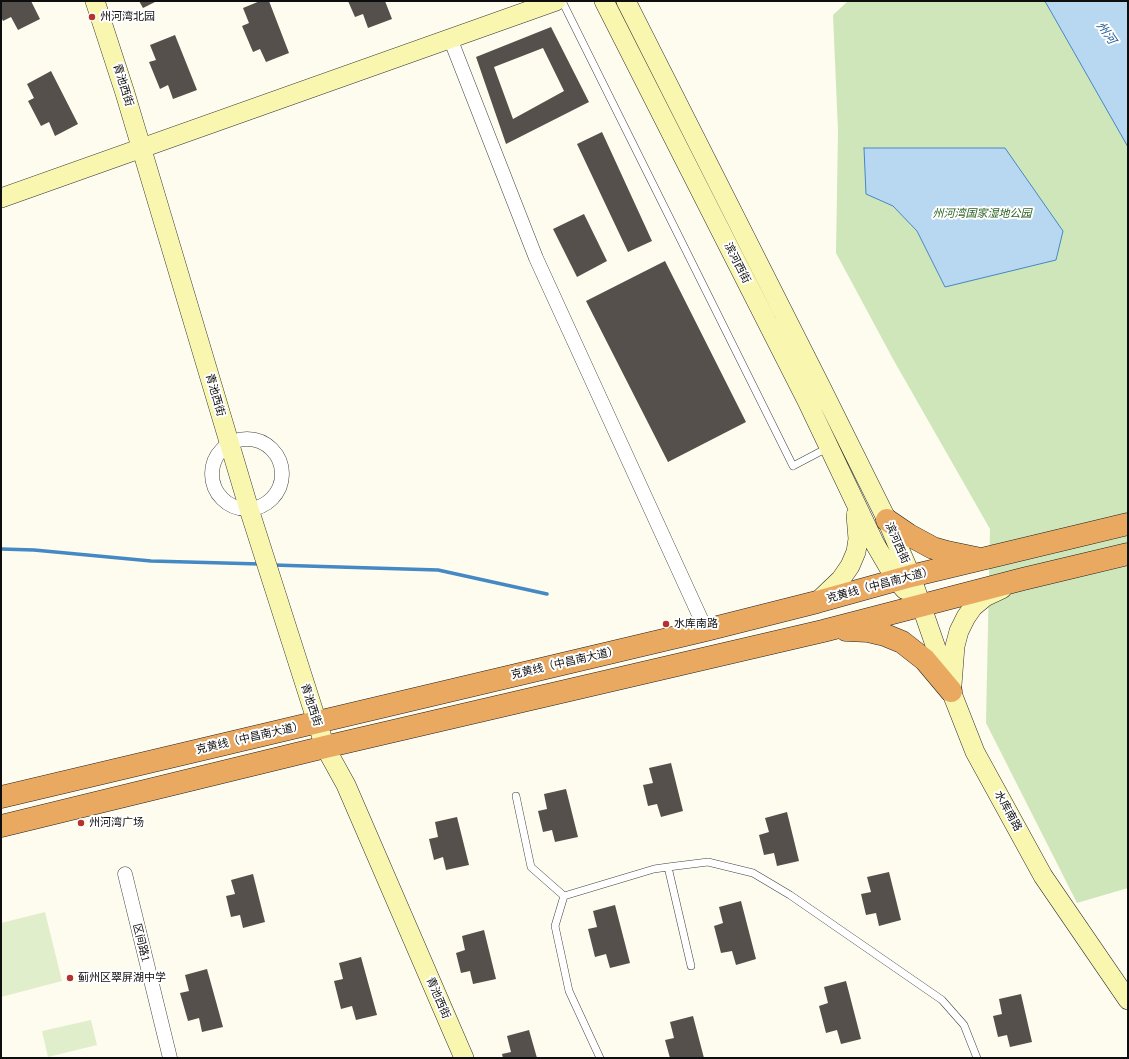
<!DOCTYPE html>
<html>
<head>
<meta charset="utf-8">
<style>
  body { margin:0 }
  #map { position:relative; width:1129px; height:1059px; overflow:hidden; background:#fefcef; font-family:"IBM Plex Serif",serif }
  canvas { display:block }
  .frame { position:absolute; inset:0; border:2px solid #0e0e0e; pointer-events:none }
</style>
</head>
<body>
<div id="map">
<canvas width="1129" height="1059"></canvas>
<div class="frame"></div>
</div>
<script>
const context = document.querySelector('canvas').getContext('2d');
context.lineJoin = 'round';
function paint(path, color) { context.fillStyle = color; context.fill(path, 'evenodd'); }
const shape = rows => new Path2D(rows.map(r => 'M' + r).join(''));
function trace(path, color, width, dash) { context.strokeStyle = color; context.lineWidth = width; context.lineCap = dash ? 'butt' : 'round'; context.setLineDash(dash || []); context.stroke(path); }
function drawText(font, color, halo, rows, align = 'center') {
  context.font = font + ' "IBM Plex Serif","Noto Sans SC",serif'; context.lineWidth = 4; context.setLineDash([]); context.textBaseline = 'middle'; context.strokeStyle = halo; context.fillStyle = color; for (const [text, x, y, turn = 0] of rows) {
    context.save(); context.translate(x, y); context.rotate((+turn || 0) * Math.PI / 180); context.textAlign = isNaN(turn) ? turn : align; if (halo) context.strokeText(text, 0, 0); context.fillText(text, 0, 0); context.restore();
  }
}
paint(shape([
  [848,1,1128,1,1128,888,1077,903,986,723,990,529,893,359,836,253,838,131,833,15]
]), '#cfe6bb');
paint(shape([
  [45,912,62,981,1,997,1,923],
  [91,1020,97,1045,48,1057,42,1031]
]), '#e0eecc');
const water = shape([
  [1044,1,1128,1,1128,147,1046,3,1044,1],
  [864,148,1005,148,1063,231,1056,260,945,287,917,231,893,206,866,194,864,148]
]);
paint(water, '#b8d8f2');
trace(water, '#4488c4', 1);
trace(shape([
  [1,549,34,550,151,561,260,564],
  [273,565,438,570,547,594]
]), '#4488c4', 3.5);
paint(shape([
  [1,1,31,1,40,19,18,30,11,17,3,21,1,17],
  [139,1,157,1,143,8],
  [260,1,269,1,289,53,266,62,260,49,253,52,242,26,249,23,243,8],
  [348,1,385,1,392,19,368,28,363,14,355,17],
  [551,27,589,102,506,144,476,57],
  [543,48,564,91,513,119,494,67],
  [175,35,197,90,173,99,168,85,160,89,149,62,156,60,150,45],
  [51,71,78,124,55,136,49,122,41,126,28,101,34,98,27,84],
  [602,132,652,241,628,252,577,144],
  [584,214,607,261,577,277,553,229],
  [665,261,746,422,668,462,586,301],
  [671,763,683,811,661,817,657,804,648,806,643,785,653,783,649,768],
  [566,789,578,837,555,842,552,830,543,832,538,811,547,809,544,794],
  [787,812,799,861,777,866,774,853,764,855,759,835,769,832,765,818],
  [457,817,469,865,446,870,443,857,434,860,429,839,438,837,435,822],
  [889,872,901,920,879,926,876,913,866,915,861,894,871,892,867,877],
  [253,874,265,922,243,928,240,915,231,917,226,896,235,894,231,880],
  [741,901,756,959,736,965,732,951,721,953,714,926,723,923,719,907],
  [615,905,630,963,610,968,606,954,595,957,588,929,597,927,593,911],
  [484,930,496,979,473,984,470,971,461,973,456,953,465,950,462,936],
  [361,957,377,1015,356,1020,352,1006,341,1009,334,981,343,979,339,963],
  [207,969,223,1027,202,1032,199,1018,188,1021,180,993,189,991,185,975],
  [846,981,861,1039,841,1044,837,1030,826,1033,819,1006,828,1003,824,987],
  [1021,994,1032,1042,1010,1047,1007,1035,998,1037,993,1016,1002,1014,999,999],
  [693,1016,704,1058,670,1058,665,1040,674,1038,670,1022],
  [529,1030,537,1058,503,1058,502,1054,511,1052,507,1036]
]), '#55504b');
const lane = shape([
  [562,1,793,466,829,447],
  [516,796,531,867,564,896,555,926,569,991,600,1058],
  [668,867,691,966],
  [564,896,654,869,668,867,708,862,753,873,790,895,942,1000,964,1025,977,1058]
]);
const street = shape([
  [450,38,536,258,706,630],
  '212 474a35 35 0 1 1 70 0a35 35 0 1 1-70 0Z',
  [125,874,170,1058]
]);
const secondary = shape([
  [95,1,125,93,249,509,325,747,346,785,464,1058],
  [604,1,807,401,875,544,896,580,905,590],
  [626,1,821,387,887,520,911,576,951,691,975,752,1043,876,1128,1000],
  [1,198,556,1],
  [817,602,841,579,850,566,856,552,858,539,856,515],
  [952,685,955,646,959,631,966,617,973,607,985,597,1002,589]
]);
const highway = shape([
  [887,520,909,535,933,548,947,552,976,558],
  [846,630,868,631,885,635,902,642,925,660,951,691],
  [1,797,706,630,817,602,911,576,1128,524],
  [1,826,325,747,823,631,1023,579,1128,554]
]);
trace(lane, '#414141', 8);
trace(street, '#414141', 15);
trace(secondary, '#303030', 20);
trace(highway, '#1f1f1f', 23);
trace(lane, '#fff', 7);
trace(street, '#fff', 14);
trace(secondary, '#f9f6af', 19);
trace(highway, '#eaa961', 22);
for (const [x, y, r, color] of [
  [92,17,4,"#b4322f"],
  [666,624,4,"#b4322f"],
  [81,823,4,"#b4322f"],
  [70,978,4,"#b4322f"]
]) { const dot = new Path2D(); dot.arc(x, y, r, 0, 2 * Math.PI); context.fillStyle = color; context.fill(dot); trace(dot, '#fff', 1.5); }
drawText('11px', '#0e0e0e', '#fff', [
  ["州河湾北园",100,17],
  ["水库南路",674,624],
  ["州河湾广场",89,823],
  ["蓟州区翠屏湖中学",78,978]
], 'left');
drawText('11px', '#0e0e0e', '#fff', [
  ["青池西街",123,85,73],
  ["滨河西街",737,263,63],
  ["青池西街",215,395,74],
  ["滨河西街",897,543,66],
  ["克黄线（中昌南大道）",880,585,-15],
  ["克黄线（中昌南大道）",565,663,-13],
  ["青池西街",311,705,72],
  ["克黄线（中昌南大道）",250,738,-13],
  ["水库南路",1008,811,61],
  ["区间路1",141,943,76],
  ["青池西街",438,998,67]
]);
drawText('italic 11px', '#2b6122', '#fff', [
  ["州河湾国家湿地公园",982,214]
]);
drawText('italic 12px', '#205b97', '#fff', [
  ["州河",1106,33,55]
]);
</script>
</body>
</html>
